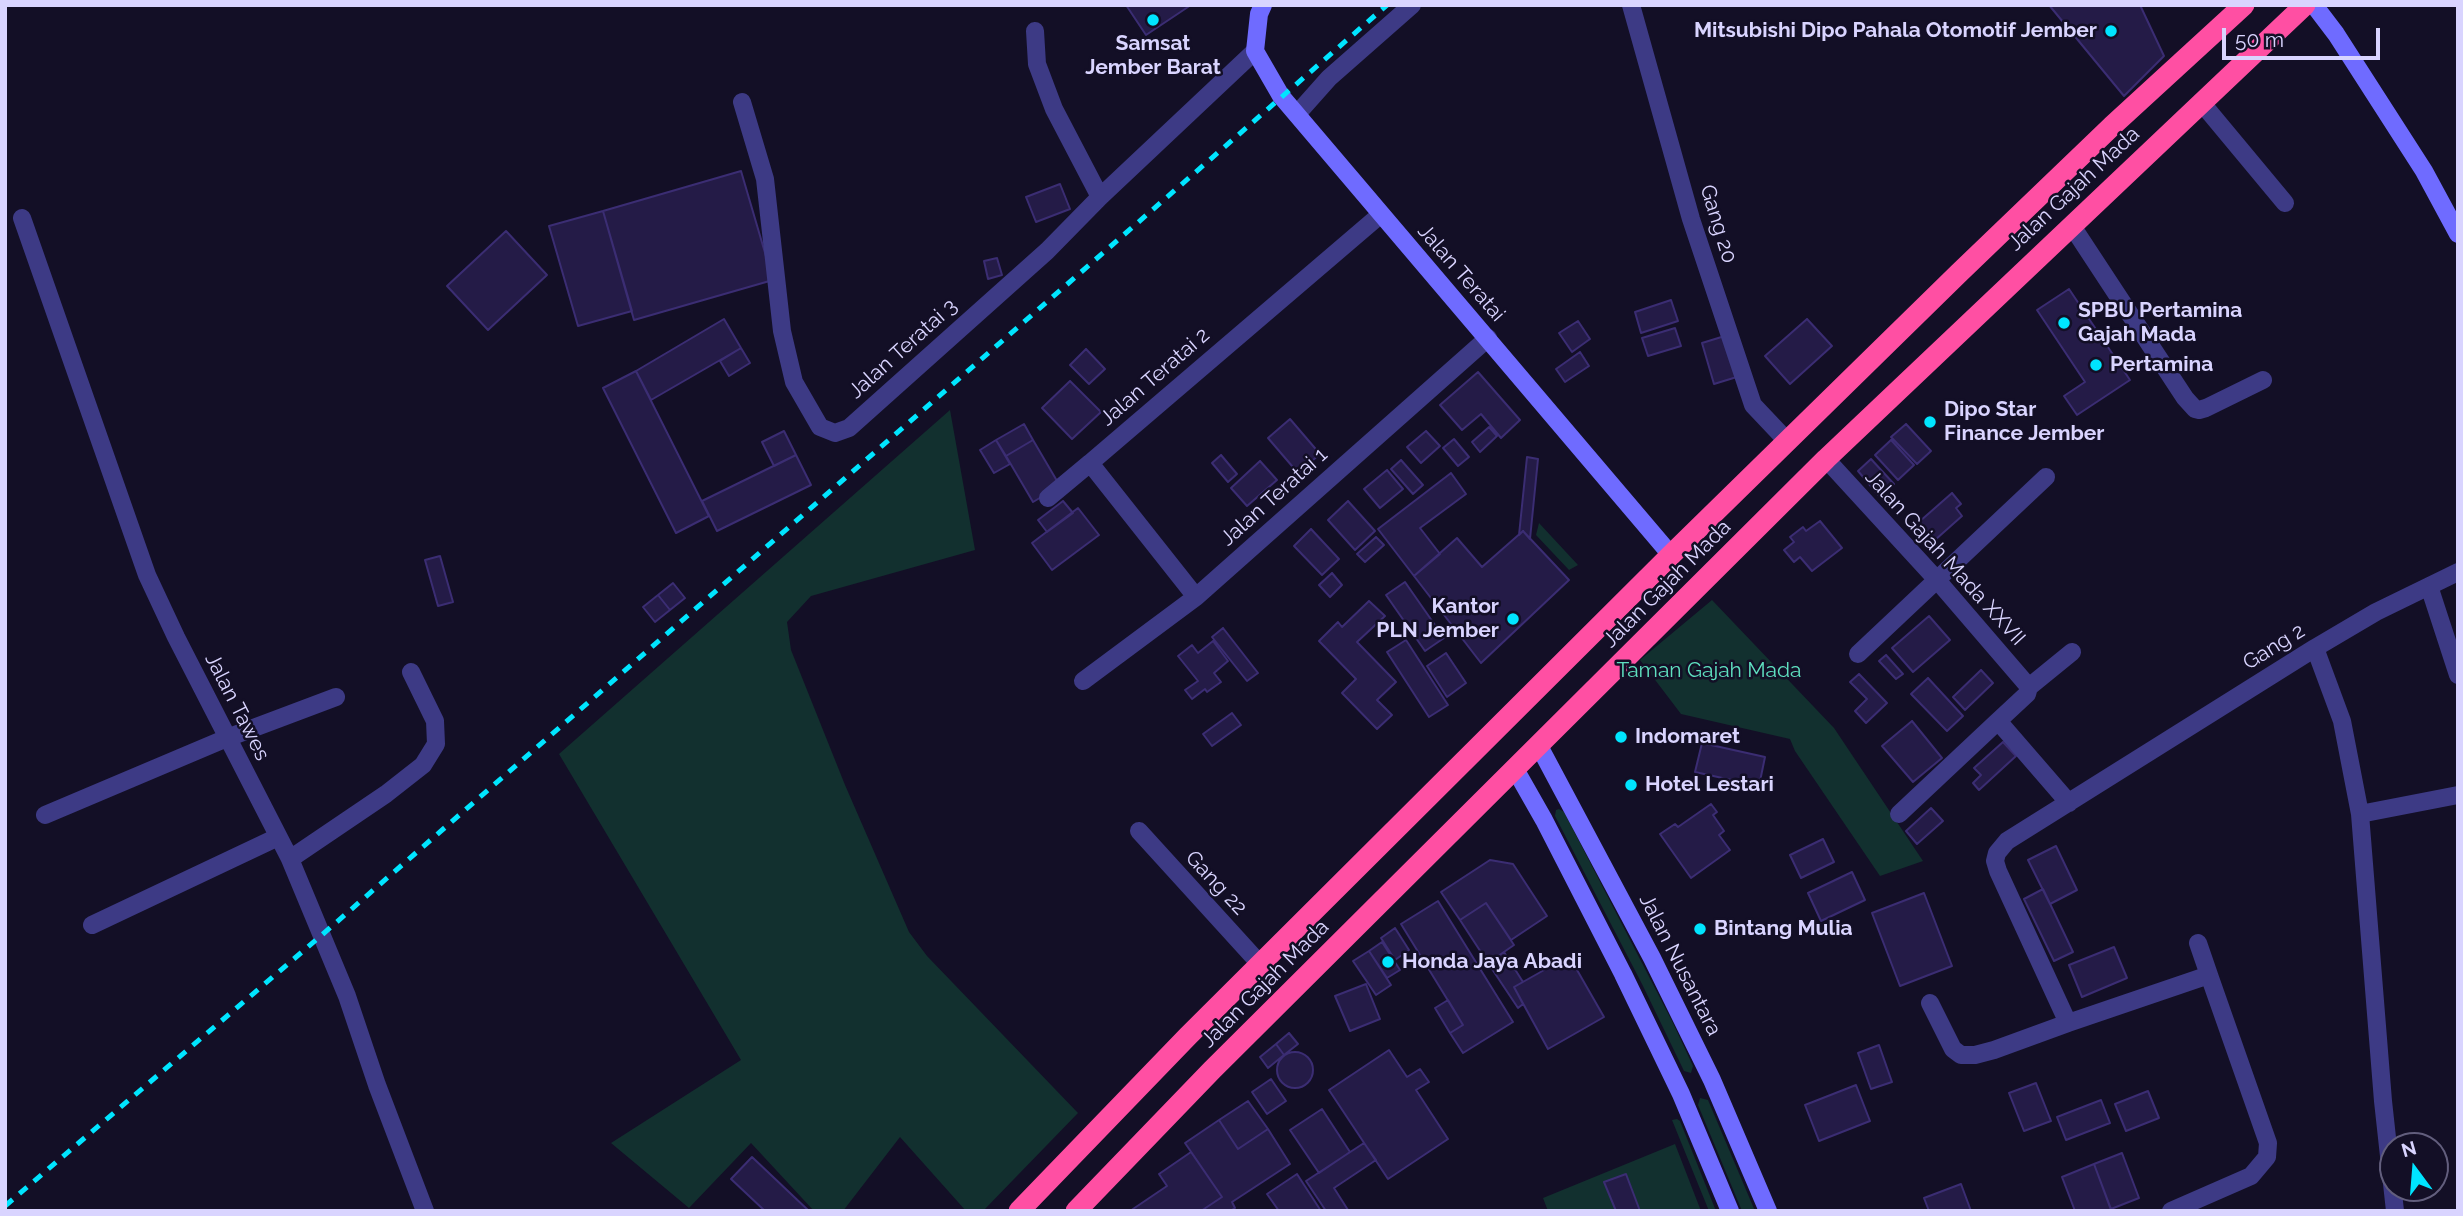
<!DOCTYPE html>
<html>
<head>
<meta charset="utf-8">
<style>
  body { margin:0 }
  #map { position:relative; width:2463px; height:1216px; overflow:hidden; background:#130f26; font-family:Raleway,sans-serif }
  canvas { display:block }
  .frame { position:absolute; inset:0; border:7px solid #d9d4ff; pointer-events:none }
  .north { position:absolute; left:2379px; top:1132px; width:70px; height:70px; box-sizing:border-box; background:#130f26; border:2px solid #625e7d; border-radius:50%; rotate:344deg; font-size:19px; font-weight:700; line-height:28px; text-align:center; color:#d9d4ff }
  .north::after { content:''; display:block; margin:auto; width:24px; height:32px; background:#00e5ff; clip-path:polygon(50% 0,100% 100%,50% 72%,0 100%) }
  .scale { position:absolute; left:2222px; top:28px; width:158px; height:32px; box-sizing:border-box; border:4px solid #d9d4ff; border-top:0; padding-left:9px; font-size:21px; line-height:24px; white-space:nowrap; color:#d9d4ff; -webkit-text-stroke:5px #130f26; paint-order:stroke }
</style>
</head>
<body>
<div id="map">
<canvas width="2463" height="1216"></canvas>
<div class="frame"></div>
<div class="north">N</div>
<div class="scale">50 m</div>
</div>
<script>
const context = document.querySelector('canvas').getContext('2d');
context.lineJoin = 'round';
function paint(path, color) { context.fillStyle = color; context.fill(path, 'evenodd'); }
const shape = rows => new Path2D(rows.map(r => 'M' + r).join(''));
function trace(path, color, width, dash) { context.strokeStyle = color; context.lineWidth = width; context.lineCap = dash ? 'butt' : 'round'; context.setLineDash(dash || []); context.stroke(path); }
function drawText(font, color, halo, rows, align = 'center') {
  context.font = font + ' Raleway,sans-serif'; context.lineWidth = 5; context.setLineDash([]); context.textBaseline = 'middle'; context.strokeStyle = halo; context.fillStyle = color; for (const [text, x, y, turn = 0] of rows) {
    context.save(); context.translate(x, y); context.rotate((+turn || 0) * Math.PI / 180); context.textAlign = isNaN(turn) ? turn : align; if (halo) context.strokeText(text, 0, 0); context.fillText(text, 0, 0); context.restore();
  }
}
paint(shape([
  [950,410,975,550,811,596,787,622,791,650,845,785,909,932,927,956,1078,1113,983,1211,966,1211,900,1137,843,1211,814,1211,751,1143,689,1208,611,1143,741,1060,559,754],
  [1539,523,1578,565,1569,570,1536,535],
  [1712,600,1834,728,1923,861,1880,876,1795,751,1790,739,1681,714,1640,660],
  [1559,809,1564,812,1673,1023,1693,1066,1691,1073,1684,1071,1642,984,1555,816,1556,810],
  [1700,1098,1708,1100,1755,1211,1742,1211,1698,1105],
  [1677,1119,1680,1121,1716,1211,1709,1211,1672,1120],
  [1675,1144,1701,1211,1548,1211,1543,1198]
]), '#12302f');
const building = shape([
  [1126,5,1191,5,1146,35,1126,5],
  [2049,5,2140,5,2164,56,2124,96,2049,5],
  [741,171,773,280,634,320,603,211,741,171],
  [1060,184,1070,209,1036,222,1026,197,1060,184],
  [603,211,632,311,578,326,549,226,603,211],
  [506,231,547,275,488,330,447,286,506,231],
  [997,258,1002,275,988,279,984,261,997,258],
  [2069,289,2130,380,2077,415,2064,396,2085,382,2037,310,2069,289],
  [1671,300,1678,321,1641,333,1635,312,1671,300],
  [724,319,741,348,651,400,636,371,724,319],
  [1807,319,1832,346,1790,384,1765,356,1807,319],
  [1578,321,1590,339,1572,352,1559,333,1578,321],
  [1675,328,1681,346,1648,356,1642,338,1675,328],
  [1728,335,1740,376,1714,384,1702,343,1728,335],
  [741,348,750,363,729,376,720,361,741,348],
  [1086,349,1105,369,1089,384,1070,365,1086,349],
  [1580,352,1589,366,1565,382,1556,369,1580,352],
  [636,371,709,516,676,533,603,388,636,371],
  [1478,372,1520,420,1501,438,1481,414,1462,430,1440,405,1478,372],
  [1070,381,1101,412,1072,439,1042,408,1070,381],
  [1290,419,1320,454,1298,473,1268,438,1290,419],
  [1024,424,1033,440,1006,456,996,440,1024,424],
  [1906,424,1931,451,1917,464,1891,437,1906,424],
  [1489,427,1497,436,1480,452,1472,442,1489,427],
  [784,431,796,455,774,466,762,442,784,431],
  [1426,431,1440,446,1421,463,1407,447,1426,431],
  [1454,439,1469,457,1458,466,1443,448,1454,439],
  [996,440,1010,464,994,473,980,450,996,440],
  [1033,440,1060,486,1033,502,1006,456,1033,440],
  [1891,440,1914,465,1898,480,1875,455,1891,440],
  [796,455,811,485,717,531,702,501,796,455],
  [1221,455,1237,474,1228,482,1212,463,1221,455],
  [1527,457,1538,459,1530,539,1523,531,1519,535,1527,457],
  [1871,459,1894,484,1880,497,1858,471,1871,459],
  [1401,460,1423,485,1413,494,1391,469,1401,460],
  [1260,461,1277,480,1247,506,1231,488,1260,461],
  [1387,470,1403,489,1380,508,1364,489,1387,470],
  [1451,473,1466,494,1420,528,1440,554,1414,576,1378,529,1451,473],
  [1952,493,1961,504,1956,508,1962,516,1935,540,1919,522,1952,493],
  [1063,501,1073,513,1047,532,1038,520,1063,501],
  [1348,501,1375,531,1355,550,1328,520,1348,501],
  [1078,508,1099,535,1052,570,1032,543,1078,508],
  [1820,521,1842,548,1812,571,1800,557,1794,562,1784,550,1794,542,1790,537,1803,527,1806,531,1820,521],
  [1311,529,1339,559,1322,575,1294,546,1311,529],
  [1523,531,1569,580,1481,663,1414,576,1457,538,1482,567,1523,531],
  [1376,537,1384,545,1365,562,1357,554,1376,537],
  [440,556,453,602,438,606,425,560,440,556],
  [1332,573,1342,585,1330,597,1319,585,1332,573],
  [1405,582,1444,638,1425,651,1386,595,1405,582],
  [673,583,685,598,670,610,658,595,673,583],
  [658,595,670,610,655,622,643,607,658,595],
  [1369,601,1385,616,1357,642,1396,682,1377,700,1392,715,1377,729,1342,693,1356,679,1319,641,1338,622,1342,627,1369,601],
  [1929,616,1950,640,1913,672,1892,648,1929,616],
  [1223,628,1258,673,1247,681,1212,637,1223,628],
  [1406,640,1448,705,1429,717,1387,652,1406,640],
  [1213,641,1228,661,1214,673,1221,682,1207,692,1205,689,1192,699,1185,690,1198,681,1178,656,1192,645,1198,653,1213,641],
  [1446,653,1466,683,1447,697,1427,666,1446,653],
  [1886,655,1903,674,1896,679,1879,661,1886,655],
  [1981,670,1993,683,1965,710,1953,697,1981,670],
  [1859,674,1887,703,1866,723,1855,711,1867,699,1850,682,1859,674],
  [1928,678,1963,716,1947,731,1911,694,1928,678],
  [1232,713,1241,725,1212,746,1203,734,1232,713],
  [1912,721,1942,758,1913,782,1882,746,1912,721],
  [2003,742,2016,756,1979,790,1973,783,1981,775,1974,768,2003,742],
  [1702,743,1765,757,1759,786,1695,772,1702,743],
  [1711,804,1717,812,1713,815,1724,831,1719,835,1730,850,1691,878,1660,834,1675,824,1678,827,1711,804],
  [1931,808,1943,821,1917,844,1906,831,1931,808],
  [1823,839,1834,862,1801,878,1790,855,1823,839],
  [2056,846,2077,890,2050,904,2028,860,2056,846],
  [1490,860,1513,864,1547,916,1511,940,1486,903,1460,920,1441,892,1490,860],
  [1852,872,1865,900,1821,921,1808,893,1852,872],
  [2043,889,2073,952,2054,961,2024,899,2043,889],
  [1924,893,1952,966,1900,986,1872,913,1924,893],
  [1438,901,1513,1022,1463,1053,1450,1033,1463,1025,1401,924,1438,901],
  [1486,903,1514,945,1488,963,1460,920,1486,903],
  [1395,928,1409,950,1395,960,1381,938,1395,928],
  [1382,942,1400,970,1387,978,1369,951,1382,942],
  [2114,947,2127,978,2082,997,2069,965,2114,947],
  [1369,951,1391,985,1376,995,1353,961,1369,951],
  [1504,952,1523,982,1514,987,1523,1004,1518,1008,1488,963,1504,952],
  [1569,956,1604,1017,1548,1049,1514,987,1569,956],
  [1366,984,1380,1019,1350,1031,1335,996,1366,984],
  [1448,1000,1463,1025,1450,1033,1435,1008,1448,1000],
  [1289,1033,1298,1044,1284,1055,1276,1044,1289,1033],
  [1276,1044,1284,1055,1268,1068,1260,1057,1276,1044],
  [1879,1045,1892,1082,1871,1089,1858,1053,1879,1045],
  [1389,1050,1407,1077,1420,1069,1429,1082,1416,1090,1448,1139,1388,1179,1329,1090,1389,1050],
  '1277 1070a18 18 0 1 1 36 0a18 18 0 1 1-36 0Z',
  [1271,1079,1286,1101,1267,1114,1252,1092,1271,1079],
  [2036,1083,2051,1121,2024,1131,2009,1093,2036,1083],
  [1856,1085,1870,1121,1819,1141,1805,1105,1856,1085],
  [2148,1091,2159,1118,2126,1131,2115,1104,2148,1091],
  [2101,1100,2110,1123,2066,1140,2057,1117,2101,1100],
  [1248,1101,1268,1129,1238,1149,1219,1120,1248,1101],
  [1322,1109,1350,1152,1319,1173,1290,1130,1322,1109],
  [1219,1120,1238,1149,1268,1129,1290,1164,1232,1202,1235,1208,1230,1211,1201,1211,1222,1197,1185,1143,1219,1120],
  [1364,1143,1376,1160,1334,1188,1348,1210,1326,1211,1306,1181,1364,1143],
  [1191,1152,1222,1197,1201,1211,1130,1211,1167,1186,1159,1174,1191,1152],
  [2122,1153,2139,1198,2111,1209,2094,1164,2122,1153],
  [752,1157,809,1211,765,1211,731,1179,752,1157],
  [2094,1164,2111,1210,2075,1211,2062,1177,2094,1164],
  [1297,1174,1321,1211,1279,1211,1267,1194,1297,1174],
  [1626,1174,1640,1211,1616,1211,1604,1182,1626,1174],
  [1961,1184,1971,1211,1929,1211,1924,1198,1961,1184]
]);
paint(building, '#241b47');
trace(building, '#3b2d73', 2);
trace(shape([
  [1631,5,1691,219,1753,405,1788,442],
  [1035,31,1037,64,1054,109,1100,197],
  [742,102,765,179,782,331,794,382,820,427,835,433,849,428,1047,251,1100,197,1255,51],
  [2201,102,2285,203],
  [1297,114,1329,78,1412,5],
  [22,218,147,575,176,637,290,859,347,996,377,1085,425,1211],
  [2072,226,2185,398,2195,409,2199,410,2206,408,2263,380],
  [1826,459,1937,580,2029,687],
  [1048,498,1090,463],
  [2429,586,2458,675],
  [1196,597,1090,463,1380,215],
  [2315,648,2342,721,2360,814,2383,1101,2395,1211],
  [1858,654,2046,477],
  [1083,681,1196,597,1488,338],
  [2069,803,1998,721,2027,694,2029,687,2072,652],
  [1899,814,1998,721],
  [2360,814,2458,795],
  [45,815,227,738,336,697],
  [1139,831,1260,964],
  [290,859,386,794,423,765,436,744,435,721,411,672],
  [92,925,278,837],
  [2198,943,2209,975,2068,1023,1998,871,1995,861,1997,853,2007,841,2315,648,2376,612,2458,572],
  [1930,1003,1953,1049,1961,1055,1975,1055,1994,1050,2068,1023],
  [2171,1211,2251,1176,2267,1157,2268,1143,2209,975]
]), '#3d3a85', 18);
trace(shape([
  [1263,5,1259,14,1255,51,1281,96,1671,555],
  [2314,5,2336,34,2424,171,2458,234],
  [1539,746,1652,958,1712,1080,1768,1211],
  [1515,769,1544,820,1623,974,1681,1094,1730,1211]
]), '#6f6bff', 18);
trace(shape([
  [1019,1211,1188,1036,1671,555,1959,273,2112,126,2244,5],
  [1076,1211,1212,1070,1826,459,2305,5]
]), '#ff4fa3', 21);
trace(shape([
  [5,1206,323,934,1387,5]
]), '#00e5ff', 5, [10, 9]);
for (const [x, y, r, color] of [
  [1153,20,7,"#00e5ff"],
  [2111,31,7,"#00e5ff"],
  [2064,323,7,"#00e5ff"],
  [2096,365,7,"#00e5ff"],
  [1930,422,7,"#00e5ff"],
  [1513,619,7,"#00e5ff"],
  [1621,737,7,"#00e5ff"],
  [1631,785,7,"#00e5ff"],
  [1700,929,7,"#00e5ff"],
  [1388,962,7,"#00e5ff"]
]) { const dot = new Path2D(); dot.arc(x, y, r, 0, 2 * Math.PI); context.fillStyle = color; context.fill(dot); trace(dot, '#130f26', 2.5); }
drawText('bold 21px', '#d9d4ff', '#130f26', [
  ["Mitsubishi Dipo Pahala Otomotif Jember",2097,31,"right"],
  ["Samsat",1153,44,"center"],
  ["Jember Barat",1153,68,"center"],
  ["SPBU Pertamina",2078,311],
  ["Gajah Mada",2078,335],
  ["Pertamina",2110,365],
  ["Dipo Star",1944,410],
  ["Finance Jember",1944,434],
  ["Kantor",1499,607,"right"],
  ["PLN Jember",1499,631,"right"],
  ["Indomaret",1635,737],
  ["Hotel Lestari",1645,785],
  ["Bintang Mulia",1714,929],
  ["Honda Jaya Abadi",1402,962]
], 'left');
drawText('21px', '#d9d4ff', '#130f26', [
  ["Jalan Gajah Mada",2074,189,-43],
  ["Gang 20",1718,224,73],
  ["Jalan Teratai",1461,273,49],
  ["Jalan Teratai 3",903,349,-42],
  ["Jalan Teratai 2",1155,377,-41],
  ["Jalan Teratai 1",1274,497,-42],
  ["Jalan Gajah Mada XXVII",1945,558,48],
  ["Jalan Gajah Mada",1667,584,-45],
  ["Gang 2",2274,647,-32],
  ["Jalan Tawes",237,707,63],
  ["Gang 22",1216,883,47],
  ["Jalan Nusantara",1680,965,63],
  ["Jalan Gajah Mada",1265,984,-45]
]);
drawText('21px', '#5fe0c0', '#130f26', [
  ["Taman Gajah Mada",1709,671]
]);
</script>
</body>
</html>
